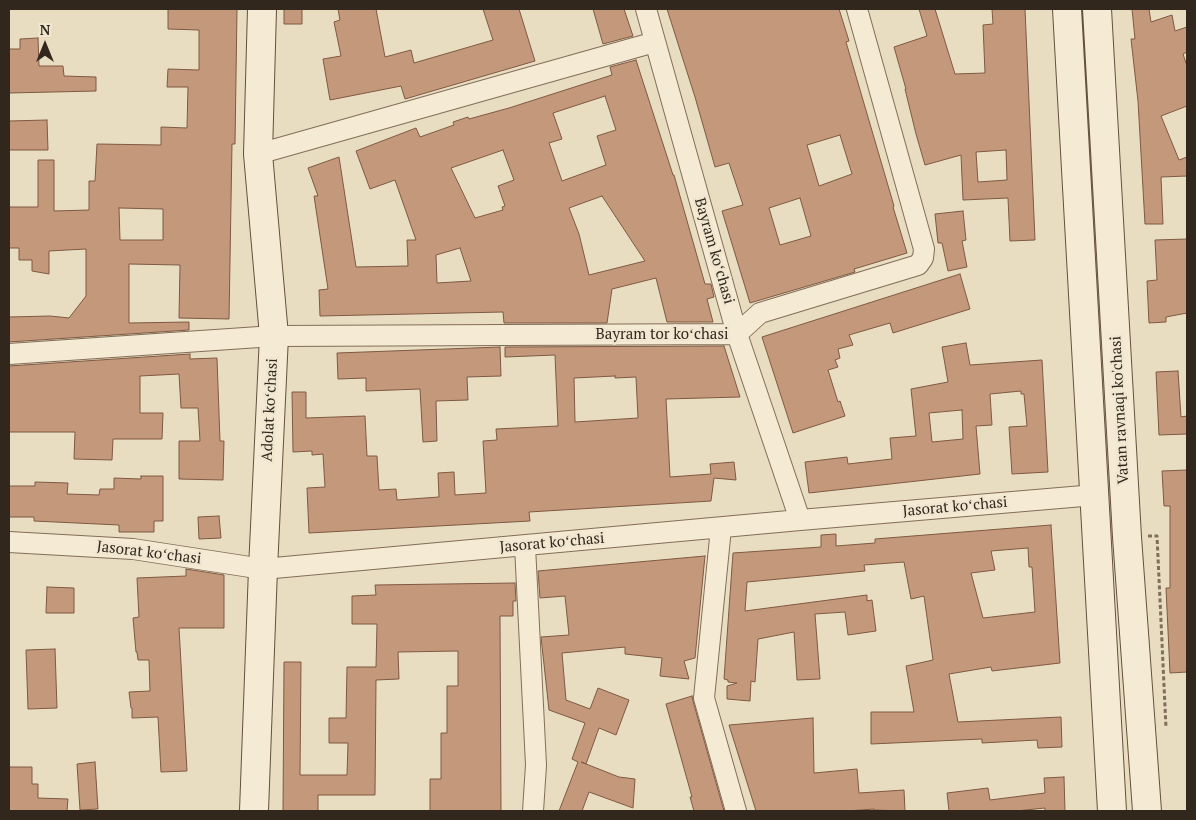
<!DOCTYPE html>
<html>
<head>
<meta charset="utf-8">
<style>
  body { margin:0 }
  #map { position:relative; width:1196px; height:820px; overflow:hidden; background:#e9ddc1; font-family:"PT Serif",serif }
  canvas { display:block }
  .frame { position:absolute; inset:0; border:10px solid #32271d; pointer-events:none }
  .north { position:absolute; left:20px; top:20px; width:50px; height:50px; -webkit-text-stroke:4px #f1e7d0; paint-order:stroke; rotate:0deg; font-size:14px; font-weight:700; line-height:20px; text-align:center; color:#32271d }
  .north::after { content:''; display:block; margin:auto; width:18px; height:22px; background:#32271d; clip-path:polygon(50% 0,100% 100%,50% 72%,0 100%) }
</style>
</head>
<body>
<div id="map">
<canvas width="1196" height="820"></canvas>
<div class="frame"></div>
<div class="north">N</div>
</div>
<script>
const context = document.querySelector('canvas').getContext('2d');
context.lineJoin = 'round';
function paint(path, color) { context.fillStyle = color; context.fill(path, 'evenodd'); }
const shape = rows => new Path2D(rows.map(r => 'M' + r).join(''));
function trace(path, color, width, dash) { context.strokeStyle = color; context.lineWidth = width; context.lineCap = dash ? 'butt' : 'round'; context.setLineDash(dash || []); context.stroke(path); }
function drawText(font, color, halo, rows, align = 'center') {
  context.font = font + ' "PT Serif",serif'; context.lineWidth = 5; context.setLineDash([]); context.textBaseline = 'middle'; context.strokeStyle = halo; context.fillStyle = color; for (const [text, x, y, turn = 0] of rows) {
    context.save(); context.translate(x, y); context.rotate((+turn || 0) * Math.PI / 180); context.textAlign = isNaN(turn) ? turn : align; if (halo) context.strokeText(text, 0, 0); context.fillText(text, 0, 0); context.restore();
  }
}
const building = shape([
  [168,9,237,9,235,144,232,144,229,319,179,318,180,265,129,264,129,323,189,322,189,330,9,342,9,317,50,316,69,318,86,296,86,249,49,251,49,274,32,271,32,260,19,260,19,248,9,248,9,207,38,207,38,160,54,160,54,211,89,210,89,181,95,181,97,144,161,145,161,127,187,128,188,87,167,87,168,69,199,70,199,30,168,29,168,9],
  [119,208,163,209,163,240,120,240,119,208],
  [284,9,302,9,302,24,284,24,284,9],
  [338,9,376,9,385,57,411,50,414,63,493,40,483,9,519,9,535,61,405,99,401,86,330,100,323,59,341,56,334,22,340,20,338,9],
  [593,9,624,9,633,36,603,44,593,9],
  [667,9,839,9,849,41,846,42,894,206,893,207,907,253,854,269,855,272,750,303,722,211,743,205,729,163,715,167,695,97,667,9],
  [840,135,852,174,819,186,807,145,840,135],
  [800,198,811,236,780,245,769,208,800,198],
  [919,9,935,9,955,74,985,73,983,25,993,24,992,9,1025,9,1035,240,1010,241,1008,198,963,200,961,155,925,165,916,134,905,89,906,89,894,47,927,36,919,9],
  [1006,150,1007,180,978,182,976,152,1006,150],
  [1132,9,1149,9,1151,22,1172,15,1175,31,1187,27,1187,52,1183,54,1187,66,1187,106,1161,116,1179,160,1187,157,1187,176,1161,177,1163,224,1145,224,1138,101,1131,39,1135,39,1132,9],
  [38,38,39,66,63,66,64,76,96,77,96,91,9,93,9,49,20,49,20,39,38,38],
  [636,60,673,175,674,175,705,284,711,284,714,297,707,299,713,322,667,322,656,278,612,289,607,323,504,323,503,312,320,316,319,290,328,289,314,196,318,196,308,168,339,157,356,267,408,266,407,240,416,240,395,180,370,189,356,151,416,128,420,137,454,125,453,122,468,117,469,119,509,108,612,75,610,67,636,60],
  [605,96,616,130,597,136,606,165,562,181,549,143,562,139,553,113,605,96],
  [503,150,514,180,498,186,505,206,502,207,503,210,475,218,451,168,503,150],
  [602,196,645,261,589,275,579,234,569,208,602,196],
  [460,248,471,281,437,283,436,255,460,248],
  [47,120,48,150,9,150,9,121,47,120],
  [963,211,966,240,962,241,967,267,948,271,942,243,938,243,935,214,963,211],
  [1187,239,1187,313,1166,317,1166,322,1149,323,1147,281,1157,280,1155,240,1187,239],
  [960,274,970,309,893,333,890,323,849,335,853,345,838,349,840,358,835,360,838,367,828,370,838,402,840,401,845,416,793,433,762,337,960,274],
  [966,343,970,365,1042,360,1048,472,1012,474,1009,427,1027,426,1024,394,1021,394,1021,391,990,394,992,425,976,426,980,474,809,493,805,462,847,457,848,464,892,459,890,438,916,436,911,389,948,382,942,347,966,343],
  [962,410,963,439,932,442,929,413,962,410],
  [724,346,740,397,666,399,670,477,711,474,710,464,734,462,736,480,714,478,711,501,529,512,530,521,309,533,307,488,325,487,323,454,312,455,312,451,293,452,292,392,306,392,306,418,365,416,367,456,377,456,379,490,396,489,397,500,439,497,438,473,454,472,455,495,486,493,483,441,497,440,496,429,558,426,555,355,505,357,505,347,724,346],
  [615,376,615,378,636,377,638,418,575,422,574,378,615,376],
  [500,347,501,376,467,377,468,400,436,401,437,441,423,442,420,389,366,391,366,378,338,379,337,353,500,347],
  [190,354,190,359,217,358,220,441,224,441,223,480,179,479,179,441,200,441,198,408,181,408,179,374,140,376,140,413,163,413,162,439,113,439,112,460,74,459,75,432,9,432,9,366,190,354],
  [1178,371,1181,417,1187,416,1187,434,1159,435,1156,372,1178,371],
  [1187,470,1187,672,1170,673,1166,588,1170,588,1170,506,1164,506,1162,471,1187,470],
  [141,476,163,476,163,521,154,521,154,532,119,532,119,525,34,521,34,517,9,517,9,486,35,486,35,482,68,483,67,494,99,495,100,489,114,489,114,478,141,479,141,476],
  [219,516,221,538,199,539,198,517,219,516],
  [1051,525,1060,663,992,671,991,667,949,674,958,722,1061,717,1062,747,1038,748,1037,740,982,743,982,739,871,744,871,712,914,712,906,666,933,660,924,596,911,599,904,562,864,565,865,571,747,582,745,611,867,595,867,601,872,600,876,631,848,635,845,612,815,614,820,679,797,680,794,632,758,639,755,682,751,681,750,701,727,699,727,686,737,683,728,682,728,680,724,679,733,553,821,547,821,535,836,534,836,546,875,543,875,539,1051,525],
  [1028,548,1029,567,1032,567,1035,612,983,618,971,573,995,570,991,551,1028,548],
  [705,556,695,658,684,661,689,679,660,676,662,658,625,654,625,647,562,653,566,700,590,709,598,688,629,700,616,735,599,728,586,764,581,762,619,777,635,779,633,808,589,792,582,811,559,811,578,762,572,759,585,723,549,710,541,637,569,635,565,596,540,598,538,571,705,556],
  [186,569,224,575,224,628,179,628,187,771,161,772,158,717,132,718,132,708,131,708,129,692,150,691,149,660,138,660,137,652,136,652,133,618,139,617,137,578,186,576,186,569],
  [515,583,516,601,513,601,513,616,500,616,501,811,430,811,430,779,441,779,441,733,447,733,447,686,458,686,458,651,398,652,399,679,376,680,375,795,318,795,318,811,283,811,284,662,301,662,300,775,347,775,348,743,329,743,329,718,346,718,347,667,376,667,377,624,352,624,352,596,376,595,375,585,515,583],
  [47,587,74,588,74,613,46,613,47,587],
  [55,649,57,708,28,709,26,650,55,649],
  [692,696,693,701,724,811,694,811,690,797,692,797,666,704,692,696],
  [813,718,814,773,857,769,859,793,904,790,905,811,874,810,874,809,847,811,756,811,729,725,813,718],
  [95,762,98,809,80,810,77,764,95,762],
  [9,767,32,767,32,784,38,784,38,798,68,799,67,811,9,811,9,767],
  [1064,777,1065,811,1045,811,1045,808,1016,811,949,811,947,793,988,788,990,800,1045,793,1044,778,1064,777]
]);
paint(building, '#c4987a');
trace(building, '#7e5942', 1);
const street = shape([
  [646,9,737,334,800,520],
  [258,154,655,42],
  [9,354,274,336,737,334,760,313,918,265,923,258,924,249,857,9],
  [721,528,704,698,736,811],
  [9,542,133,549,263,569,800,520,1095,495],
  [525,546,536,765,533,811]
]);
const secondary = shape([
  [1067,9,1112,811],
  [1097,9,1127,537,1147,811],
  [254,811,263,569,274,336,258,154,262,9]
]);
trace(street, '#816e5a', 22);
trace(secondary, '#62503e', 30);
trace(shape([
  [1148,536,1157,536,1166,728]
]), '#816e5a', 3, [4, 2.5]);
trace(street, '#f5ead3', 20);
trace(secondary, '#f5ead3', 28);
drawText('15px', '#32271d', '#f1e7d0', [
  ["Bayram koʻchasi",714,251,74],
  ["Bayram tor koʻchasi",662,335],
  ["Adolat koʻchasi",270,410,-87],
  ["Vatan ravnaqi ko'chasi",1120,410,-93],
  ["Jasorat koʻchasi",955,507,-5],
  ["Jasorat koʻchasi",552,543,-5],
  ["Jasorat koʻchasi",149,553,7]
]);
</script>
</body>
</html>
